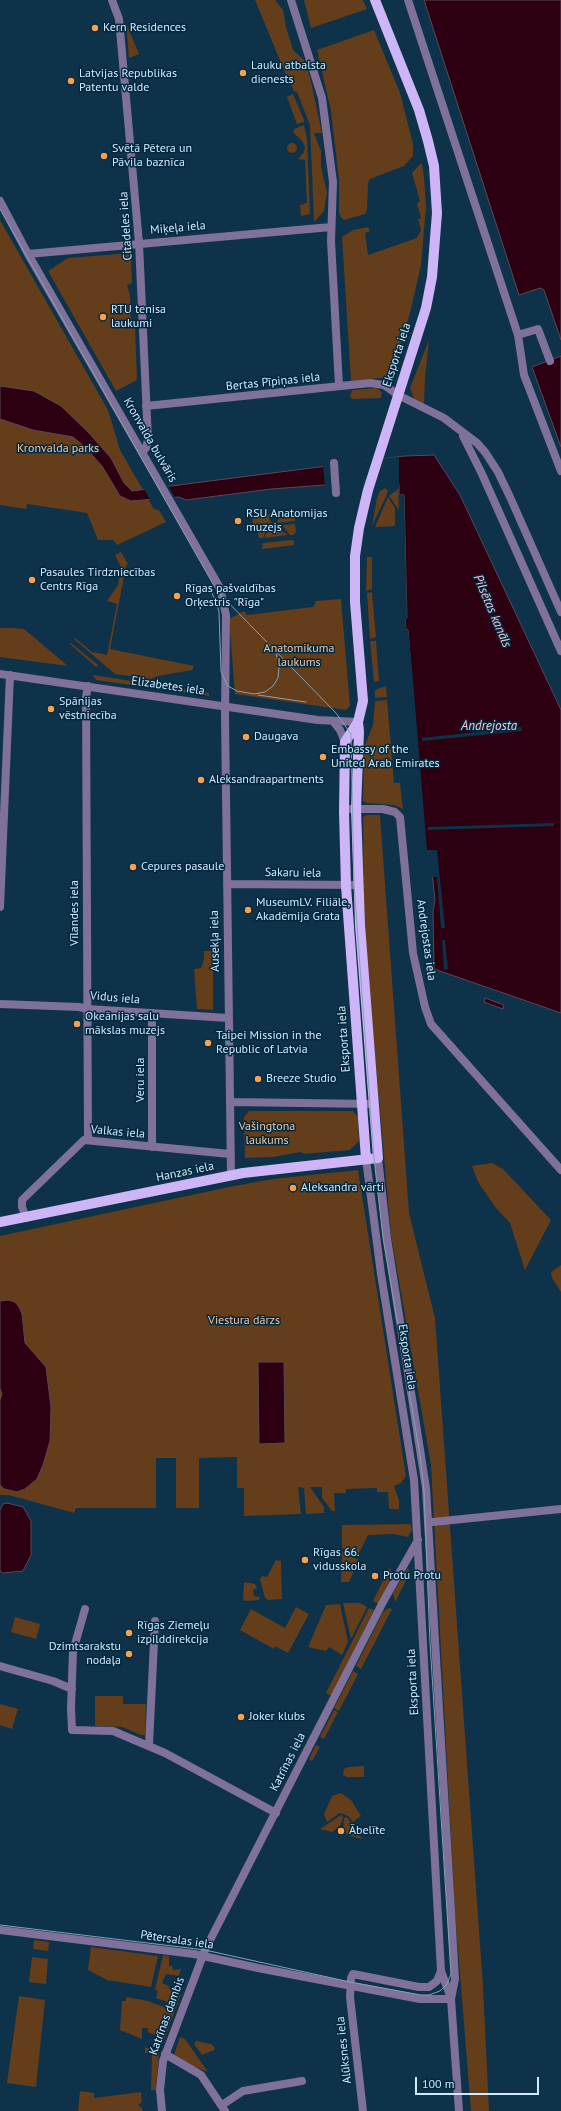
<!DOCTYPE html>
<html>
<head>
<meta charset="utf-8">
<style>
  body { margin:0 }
  #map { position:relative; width:561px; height:2111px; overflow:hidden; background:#0d3249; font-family:"PT Sans",sans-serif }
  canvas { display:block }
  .scale { position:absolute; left:415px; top:2077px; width:124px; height:18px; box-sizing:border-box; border:2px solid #d0eaff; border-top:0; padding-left:5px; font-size:12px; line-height:14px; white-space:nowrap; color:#d0eaff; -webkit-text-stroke:3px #02283e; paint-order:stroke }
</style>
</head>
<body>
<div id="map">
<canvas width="561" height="2111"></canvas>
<div class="scale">100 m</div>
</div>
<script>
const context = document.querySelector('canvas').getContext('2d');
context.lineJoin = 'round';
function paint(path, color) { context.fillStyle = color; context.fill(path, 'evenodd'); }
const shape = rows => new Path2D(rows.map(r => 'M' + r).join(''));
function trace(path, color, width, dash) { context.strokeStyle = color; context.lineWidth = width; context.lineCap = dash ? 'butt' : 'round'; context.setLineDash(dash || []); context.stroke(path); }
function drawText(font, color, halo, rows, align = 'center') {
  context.font = font + ' "PT Sans",sans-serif'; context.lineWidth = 3; context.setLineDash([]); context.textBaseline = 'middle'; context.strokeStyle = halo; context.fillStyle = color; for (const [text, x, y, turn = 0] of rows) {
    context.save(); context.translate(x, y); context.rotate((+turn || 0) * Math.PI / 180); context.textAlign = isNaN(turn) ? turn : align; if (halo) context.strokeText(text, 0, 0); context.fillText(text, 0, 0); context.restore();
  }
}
paint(shape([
  [255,0,275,0,283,10,286,27,293,50,304,60,310,77,322,133,314,133,321,151,321,167,327,192,324,211,314,222,310,125,297,92,294,91,284,70],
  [304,0,363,0,367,9,311,28],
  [126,23,139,54,129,58],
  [374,30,400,93,413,144,413,156,404,166,370,179,368,183,367,210,365,214,344,220,340,216,339,211,339,180,331,111,317,50],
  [293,94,304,120,304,122,297,124,287,97],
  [304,125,307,139,310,214,301,216,300,205,307,203,305,160,298,159,304,152,305,147,303,142,294,133,294,129],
  '287 148a5 5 0 1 1 10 0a5 5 0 1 1-10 0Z',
  [420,164,422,164,424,177,426,207,421,265,411,309,393,371,389,377,351,381,342,237,353,230,368,227,370,231,365,233,368,255,417,238,421,230,418,219,421,218,417,204,420,201,412,173],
  [0,220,108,410,120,450,154,509,159,510,166,522,117,545,113,540,98,540,87,513,27,504,26,509,0,505],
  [131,253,132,283,127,285,130,295,131,322,135,325,137,380,116,391,48,271,68,258],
  [429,340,425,378,424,404,414,399,410,388],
  [376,388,382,392,381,398,352,399,350,397,352,390],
  [385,488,388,491,387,494,372,526,377,498,380,491],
  [398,489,399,510,389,496],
  [388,497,395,508,395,526,375,527],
  [294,511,295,521,277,523,279,517,275,513],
  [271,514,269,519,272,523,253,525,252,516],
  [295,524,296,532,293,535,290,535,282,525],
  [270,526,280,526,282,531,288,535,264,538],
  [268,527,263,538,259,538,257,528],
  [291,540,294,541,294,545,262,549,263,543],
  [121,552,128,564,126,566,110,649,194,666,192,670,158,676,151,679,115,674,74,639,75,638,92,652,107,655,117,604,107,601,118,585,121,567,115,555],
  [367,557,372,557,372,589,366,591],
  [372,592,376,637,370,639,367,593],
  [341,599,350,706,346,710,235,694,229,619,244,611,247,615,313,607,316,601],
  [0,628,14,628,24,629,68,666,0,657],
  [370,641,376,641,379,681,374,682],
  [71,643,98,665,96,667,70,644],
  [93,675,209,693,209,696,96,680],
  [386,686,387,697,375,698,375,690],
  [387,700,394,783,400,783,403,809,394,805,367,803,363,801,364,748,373,725,375,701],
  [367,815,380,815,409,1213,435,1318,483,1986,489,2111,471,2111,455,1912,431,1465,391,1235,364,931,363,817],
  [204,951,213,951,213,1010,197,1009,194,969,201,968,204,960],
  [249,1111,353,1111,358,1117,359,1141,350,1150,304,1154,301,1152,273,1157,245,1158,244,1117],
  [492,1163,503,1169,551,1220,525,1270,510,1223,496,1208,478,1182,472,1166],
  [358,1170,406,1476,401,1483,394,1486,399,1500,399,1509,389,1509,388,1492,377,1492,377,1488,346,1489,346,1493,334,1493,335,1511,332,1511,322,1498,322,1487,310,1487,324,1507,324,1513,306,1514,304,1488,298,1487,301,1514,244,1516,244,1488,237,1488,237,1457,199,1458,199,1508,176,1508,176,1458,156,1458,156,1508,76,1508,74,1513,9,1495,0,1495,0,1236,229,1187,273,1179],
  [561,1265,561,1292,552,1278,551,1272],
  [409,1524,411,1525,412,1530,408,1537,394,1534,368,1535,358,1555,342,1548,342,1525],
  [342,1551,359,1560,349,1582,341,1582],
  [276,1560,281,1561,282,1599,268,1600,265,1598,260,1579,262,1576,267,1577],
  [389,1568,394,1573,378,1604,373,1601],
  [408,1568,410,1573,395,1602,393,1593],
  [244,1582,255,1584,257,1588,253,1590,254,1596,260,1597,259,1600,245,1601,243,1599],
  [343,1603,360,1603,367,1607,351,1639],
  [340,1604,348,1642,342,1655,329,1647,326,1651,308,1647,326,1605],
  [296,1607,309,1614,288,1653,275,1646,274,1649,240,1630,251,1609,285,1628],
  [369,1608,374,1610,331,1696,326,1693],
  [389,1608,392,1609,361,1669,356,1666,383,1612],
  [15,1617,40,1624,36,1639,11,1632],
  [353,1671,358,1674,339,1711,334,1708],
  [95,1696,123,1696,123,1704,146,1704,145,1735,141,1735,122,1727,95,1726],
  [0,1704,18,1709,12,1729,0,1725],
  [334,1710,338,1712,324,1739,320,1737],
  [316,1745,320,1747,312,1761,309,1759],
  [364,1766,364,1777,347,1777,343,1775,344,1769,348,1767],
  [341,1793,351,1800,361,1816,353,1822,348,1816,340,1813,327,1822,324,1814,332,1796],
  [341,1815,343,1817,340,1826,332,1832,320,1829],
  [347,1817,362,1839,347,1835,343,1829,344,1818],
  [34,1940,49,1942,48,1951,33,1949],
  [91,1947,158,1956,151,1987,107,1980,88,1970],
  [163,1955,169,1956,169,1966,172,1966,173,1970,181,1969,179,1976,166,1974,162,1983,169,1986,169,1989,181,1994,163,2043,158,2041,159,2037,148,2032,148,2028,142,2028,142,2039,120,2030,122,2001,126,2001,126,1997,148,2001,166,2008,168,2002,156,1998,158,1991,155,1990],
  [32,1957,48,1959,46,1984,29,1982],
  [19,1996,45,2000,36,2087,7,2083],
  [180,2037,185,2039,208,2072,180,2061,174,2055],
  [196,2041,211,2044,215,2048,214,2050,202,2055,194,2044],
  [145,2047,159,2052,156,2090,151,2090,152,2053,145,2053],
  [80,2091,94,2093,94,2098,141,2092,142,2102,138,2105,142,2108,143,2111,78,2111]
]), '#643d1a');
const water = shape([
  [424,0,561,0,561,340,544,290,540,288,519,295,424,0],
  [561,356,561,447,532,367,561,356],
  [0,386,34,391,61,406,88,432,111,458,124,483,132,491,405,456,434,455,460,495,561,710,561,1013,434,969,433,912,435,900,431,862,425,849,408,630,406,630,405,619,407,618,404,495,399,495,399,484,325,485,271,489,186,500,179,497,131,501,120,496,102,466,84,446,73,437,33,430,0,419,0,386],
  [485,998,504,1005,503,1009,484,1002,485,998],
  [8,1300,15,1302,19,1307,22,1314,25,1343,46,1367,51,1407,50,1441,43,1465,37,1479,25,1489,17,1492,4,1489,0,1485,0,1400,2,1394,0,1388,0,1301,8,1300],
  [258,1362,284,1362,285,1443,259,1444,258,1362],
  [7,1503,23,1507,31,1521,31,1555,23,1571,3,1573,0,1571,0,1510,3,1504,7,1503]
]);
paint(water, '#2c0011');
trace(water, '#5d4658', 1);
paint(shape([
  [399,457,399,487,325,487,323,465],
  [168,485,176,499,151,502,144,488],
  [399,495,404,495,407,619,405,619,406,630,408,630,412,668,427,850,437,850,445,928,441,928,437,877,430,877,429,863,423,849,407,632,404,631,403,619,405,617,402,497,399,497],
  [521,727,522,731,422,741,422,738],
  [554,823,554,826,428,830,428,827],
  [442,940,445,940,448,969,444,970]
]), '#0d3249');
trace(shape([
  [112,0,119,19,139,243,148,440,146,448,143,451],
  [291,0,322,98,333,182,331,241,339,386],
  [408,0,518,335,524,375,561,471],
  [0,201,28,254,220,588,226,615,225,717,231,1175],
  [28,254,331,227],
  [518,335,538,329,550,361],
  [146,406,370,383,384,385,398,395,444,418,477,443,485,452,498,472,510,497,561,612],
  [463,436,482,474,561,651],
  [334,463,336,493],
  [0,674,318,720,358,722],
  [333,721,340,730,345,742],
  [344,809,383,809,395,812,400,817,413,953,425,1007,431,1024,561,1170],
  [227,884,359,885],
  [0,907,10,675],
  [0,1004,79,1007,88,1009,228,1018],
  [230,1102,373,1104],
  [88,1140,86,697,88,686],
  [152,1147,152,1013],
  [378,1158,387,1238,426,1488,455,1979,451,1999,459,2111],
  [366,1159,381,1274,414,1480,441,1971,451,1998],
  [26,1218,22,1207,22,1200,84,1140,230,1154],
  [433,1522,561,1509],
  [85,1609,73,1651,71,1708,72,1730,113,1731,165,1753,276,1813],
  [0,1666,53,1681,72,1689],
  [149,1745,155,1621],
  [0,1930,194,1954,258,1968,420,1999,451,1999],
  [165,2054,201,2075,225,2111],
  [222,2105,243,2091,302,2081],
  [162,2111,160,2090,163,2061,205,1950,384,1600,418,1540],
  [363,2111,350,1997,351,1978,353,1974,419,1987,429,1987,437,1981,441,1971]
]), '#7f7199', 8);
trace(shape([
  [366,1159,346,886,344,812,345,742,358,722,363,701,355,602,355,556,359,528,368,490,426,308,432,277,437,213,434,166,428,141,419,110,375,0],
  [0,1222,243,1173,378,1158,360,925,356,809,359,732,358,722]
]), '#cdb5f7', 10);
trace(shape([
  [0,209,217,591,336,713,351,734,354,884,374,1158,383,1238,420,1455,424,1491,430,1643,451,1974,447,1984,440,1991,429,1995,421,1995,350,1982,205,1950,0,1925],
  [210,589,217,604,219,612,221,672,228,686,237,691,254,694,265,692,273,686,278,678,279,668,276,652],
  [258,695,306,702]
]), '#84a2b8', 1);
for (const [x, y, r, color] of [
  [95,28,4,"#f9a04d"],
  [243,73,4,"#f9a04d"],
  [71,81,4,"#f9a04d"],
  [104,156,4,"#f9a04d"],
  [103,317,4,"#f9a04d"],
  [238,521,4,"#f9a04d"],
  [32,580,4,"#f9a04d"],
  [177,596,4,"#f9a04d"],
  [51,709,4,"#f9a04d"],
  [246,737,4,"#f9a04d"],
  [323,757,4,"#f9a04d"],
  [201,780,4,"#f9a04d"],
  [133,867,4,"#f9a04d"],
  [248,910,4,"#f9a04d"],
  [77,1024,4,"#f9a04d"],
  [208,1043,4,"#f9a04d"],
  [258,1079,4,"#f9a04d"],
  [293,1188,4,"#f9a04d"],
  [305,1560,4,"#f9a04d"],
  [375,1576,4,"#f9a04d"],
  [129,1633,4,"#f9a04d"],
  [129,1654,4,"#f9a04d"],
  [241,1717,4,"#f9a04d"],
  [341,1831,4,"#f9a04d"]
]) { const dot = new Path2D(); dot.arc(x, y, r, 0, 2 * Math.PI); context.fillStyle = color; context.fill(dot); trace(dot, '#02283e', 1.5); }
drawText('12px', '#d0eaff', '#02283e', [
  ["Kern Residences",103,28],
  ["Lauku atbalsta",251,66],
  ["dienests",251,80],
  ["Latvijas Republikas",79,74],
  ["Patentu valde",79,88],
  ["Svētā Pētera un",112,149],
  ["Pāvila baznīca",112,163],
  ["RTU tenisa",111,310],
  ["laukumi",111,324],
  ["RSU Anatomijas",246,514],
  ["muzejs",246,528],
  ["Pasaules Tirdzniecības",40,573],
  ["Centrs Rīga",40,587],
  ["Rīgas pašvaldības",185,589],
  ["Orķestris \"Rīga\"",185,603],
  ["Spānijas",59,702],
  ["vēstniecība",59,716],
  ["Daugava",254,737],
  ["Embassy of the",331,750],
  ["United Arab Emirates",331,764],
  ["Aleksandraapartments",209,780],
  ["Cepures pasaule",141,867],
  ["MuseumLV. Filiāle,",256,903],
  ["Akadēmija Grata",256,917],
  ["Okeānijas salu",85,1017],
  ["mākslas muzejs",85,1031],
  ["Taipei Mission in the",216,1036],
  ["Republic of Latvia",216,1050],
  ["Breeze Studio",266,1079],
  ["Aleksandra vārti",301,1188],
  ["Rīgas 66.",313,1553],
  ["vidusskola",313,1567],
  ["Protu Protu",383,1576],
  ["Rīgas Ziemeļu",137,1626],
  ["izpilddirekcija",137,1640],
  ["Dzimtsarakstu",121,1647,"right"],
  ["nodaļa",121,1661,"right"],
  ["Joker klubs",249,1717],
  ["Ābelīte",349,1831]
], 'left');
drawText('12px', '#d0eaff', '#02283e', [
  ["Citadeles iela",126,226,-94],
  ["Miķeļa iela",178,228,-5],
  ["Eksporta iela",397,355,-72],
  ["Bertas Pīpiņas iela",273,382,-6],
  ["Kronvalda bulvāris",150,440,60],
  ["Elizabetes iela",168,686,8],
  ["Sakaru iela",293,873,1],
  ["Vīlandes iela",75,913,-90],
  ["Andrejostas iela",426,940,82],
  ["Ausekļa iela",215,941,-91],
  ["Vidus iela",115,998,5],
  ["Eksporta iela",344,1039,-94],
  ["Veru iela",141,1080,-90],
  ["Valkas iela",118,1132,5],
  ["Hanzas iela",185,1172,-12],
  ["Eksporta iela",407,1357,81],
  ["Eksporta iela",413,1682,-93],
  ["Katrīnas iela",288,1762,-63],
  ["Pētersalas iela",177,1940,8],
  ["Katrīnas dambis",167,2016,-70],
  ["Alūksnes iela",344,2050,-96]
]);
drawText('12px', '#f3c7a4', '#02283e', [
  ["Kronvalda parks",58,449],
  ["Anatomikuma",299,649],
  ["laukums",299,663],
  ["Vašingtona",267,1127],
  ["laukums",267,1141],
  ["Viestura dārzs",244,1321]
]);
drawText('italic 13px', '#fec5d5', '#02283e', [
  ["Pilsētas kanāls",492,611,67],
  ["Andrejosta",489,726]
]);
</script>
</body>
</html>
